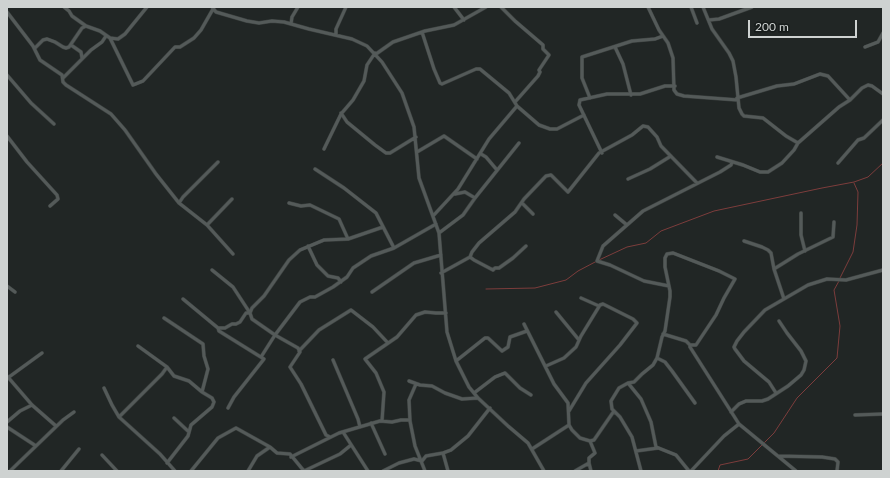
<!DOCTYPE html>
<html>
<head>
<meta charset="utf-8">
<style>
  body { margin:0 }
  #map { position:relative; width:890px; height:478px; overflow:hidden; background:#212625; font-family:Lato,sans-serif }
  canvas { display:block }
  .frame { position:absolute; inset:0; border:8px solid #ced2d1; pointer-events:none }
  .scale { position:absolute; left:748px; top:20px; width:109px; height:18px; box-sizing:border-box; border:2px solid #ced2d1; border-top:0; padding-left:5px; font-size:12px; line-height:14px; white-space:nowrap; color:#ced2d1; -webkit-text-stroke:3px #171c1b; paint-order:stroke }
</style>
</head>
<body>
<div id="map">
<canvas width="890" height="478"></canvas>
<div class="frame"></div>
<div class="scale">200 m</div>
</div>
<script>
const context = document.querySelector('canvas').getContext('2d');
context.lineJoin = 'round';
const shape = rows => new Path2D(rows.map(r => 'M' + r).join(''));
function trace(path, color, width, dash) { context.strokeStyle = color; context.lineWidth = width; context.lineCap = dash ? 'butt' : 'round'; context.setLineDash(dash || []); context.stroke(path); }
trace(shape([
  [599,260,627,247,646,243,661,231,714,211,822,188,854,182,868,177,883,163],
  [840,278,853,252,857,225,858,192,854,183],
  [486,289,535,288,566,280,578,271,597,261],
  [718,471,720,465,748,459,774,433,797,398,837,358,840,326,834,290,839,281]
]), '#7d3d3c', 1);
const street = shape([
  [64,7,69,11,72,16,86,26],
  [212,7,216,12,247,21,259,23,272,21,284,22,309,29,352,39,367,46,382,62,402,93,414,127,419,178,439,233,447,332,456,361,469,387,478,398,508,426,528,443,544,471],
  [454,7,464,20],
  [501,7,515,21,543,45,543,49,549,55,539,70,540,72,538,76,515,102],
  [648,7,659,30,668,43,673,58,674,90,677,94,684,96,738,100],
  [691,7,697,23],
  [703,7,712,29,729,53,733,61,736,77,739,108,742,114,744,116,763,118,786,136,798,143],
  [7,12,33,46,40,60,62,75,63,82,66,85,111,114,125,130,156,174,179,203,207,225,233,254],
  [709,20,719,19,752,7],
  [291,24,292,17,298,7],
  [422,32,434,69,440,83,442,84,476,69,480,69,509,93,517,106,539,125,550,129,557,129,584,115],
  [336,35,336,29,346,7],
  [110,38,133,85,143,81,175,47,180,47,194,38,201,30,213,9],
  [71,45,81,52,82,58],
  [615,47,623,64,631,95],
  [865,47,878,42,883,33],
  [35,48,43,40,47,39,55,42,63,47,66,48,69,47,82,28,86,26,100,31,110,38,118,39,125,34,147,7],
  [376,54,393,42,425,31,454,25,486,7],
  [7,75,31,103,54,124],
  [63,78,91,50,102,42,106,36],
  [590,98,582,78,582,57,632,41,655,39,663,36],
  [737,98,777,86,794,84,820,74,828,76,850,100],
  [341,113,347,122,375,145,386,153,390,153,416,137],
  [7,136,27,162,57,195,58,199,50,206],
  [324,149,341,114,353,100,364,81,367,65,375,53],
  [417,152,444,136,477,159],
  [602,153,579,105,580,100,607,94,640,94,665,86,675,86],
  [481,154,486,157,497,170],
  [717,157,743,165,760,172,768,172,782,163,794,150,798,143,839,107,850,100,862,88,868,85,872,86,883,94],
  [838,163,858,140,864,138,883,120],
  [315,169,344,188,376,213,394,248,436,224],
  [628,179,650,169,671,156],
  [455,194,465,192,475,198],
  [179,203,183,197,218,162],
  [289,203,301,206,310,205,339,219,348,239],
  [522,203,533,214],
  [801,213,801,235,805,251],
  [615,215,627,225],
  [433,216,458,189,489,139,517,106],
  [207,225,232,199],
  [439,233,463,215,475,198,519,143],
  [744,241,762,247,768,250,771,253,774,269,784,299],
  [308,246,317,265,328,276,338,278,341,282],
  [470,257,474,260,493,270,495,268,499,268,513,258,526,246],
  [774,269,798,254,833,237,834,222],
  [212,270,233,287,250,313,252,319,275,335,298,348,300,352,290,367,301,384,326,435,330,437],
  [441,273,470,257,472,252,479,243,515,212,524,199,546,176,551,175,568,192,599,153,632,135,643,126,648,127,657,137,661,146,697,183],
  [7,286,15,292],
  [669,286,644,281,610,265,597,261,603,246,643,211,720,172,731,165,732,162],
  [372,292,414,263,441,255],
  [581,298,599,306],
  [183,299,218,328,225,328,232,324,236,324,240,322,246,313,250,313,252,308,264,296,289,260,300,250,324,240,348,239,383,227],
  [556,312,579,340],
  [164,318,203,344,204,356,208,369,202,392],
  [524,324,554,384,568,403,569,425,532,449],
  [218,328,219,331,227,336,264,359,234,397,228,408],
  [663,334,686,341,690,345],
  [138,346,167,367,174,376,189,381,202,392,212,398,214,402,212,407,191,425,188,436,167,463],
  [299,351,319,330,351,310,373,327,388,343],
  [261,357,275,335,300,302,310,297,315,297,333,287,347,277,353,268,371,256,394,248],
  [657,358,665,362,672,371,695,403],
  [333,360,358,419,360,427],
  [456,361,485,338,488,338,502,351,508,347,510,337,527,331],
  [546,366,564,358,576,347,581,336,600,305,603,304,633,319,637,323,620,345,586,383,569,411],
  [7,376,32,405,56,426],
  [9,377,42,353],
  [409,381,420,385,432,386,445,393,462,399,478,398],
  [628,383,641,399,651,422,656,447,676,455,689,471],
  [416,384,409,400,410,421,415,446,425,471],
  [104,388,112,405,119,417,160,454,175,471],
  [474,393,495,377,505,373,520,388,531,395],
  [776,393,769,382,744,361,735,349,734,347,737,341,744,332,765,310,808,285,827,279,846,280,883,270],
  [614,411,620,417,632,437,641,471],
  [731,412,739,404,746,401,762,401,768,399,788,386,801,375,804,370,806,361,801,351,787,333,779,321],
  [855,415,883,414],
  [119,417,162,374,167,367],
  [174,418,189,432],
  [382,421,384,392,376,373,365,359,397,337,416,315,425,312,436,313,446,313],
  [7,422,20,411,32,405],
  [371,423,385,454],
  [569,425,572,430,580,438,590,441],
  [7,427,36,446],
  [343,432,368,471],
  [636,451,658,448],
  [443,453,448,471],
  [102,455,117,471],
  [778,456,822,457,835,459,838,462,837,471],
  [291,457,339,433,380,421,392,422,401,420,410,420],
  [589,463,591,471],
  [10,471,63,420,74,412],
  [61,471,79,449],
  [191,471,218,438,236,428,270,447,277,453,290,454,304,471,340,454,351,445],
  [248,471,257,456,270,447],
  [383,471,399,463,414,459,422,461,426,456,443,453,451,450,468,436,490,408],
  [575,471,589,463,589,458,595,453,590,441,594,440,614,411,612,409,611,401,619,388,628,383,634,382,642,374,653,365,657,358,662,337,665,331,670,297,670,291,665,267,665,258,667,254,673,253,719,271,735,279,724,298,716,315,696,345,690,345,690,347,739,424,796,471],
  [691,471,724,436,739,424]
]);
trace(street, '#3d4241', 4);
trace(street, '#545a59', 3);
</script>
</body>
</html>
